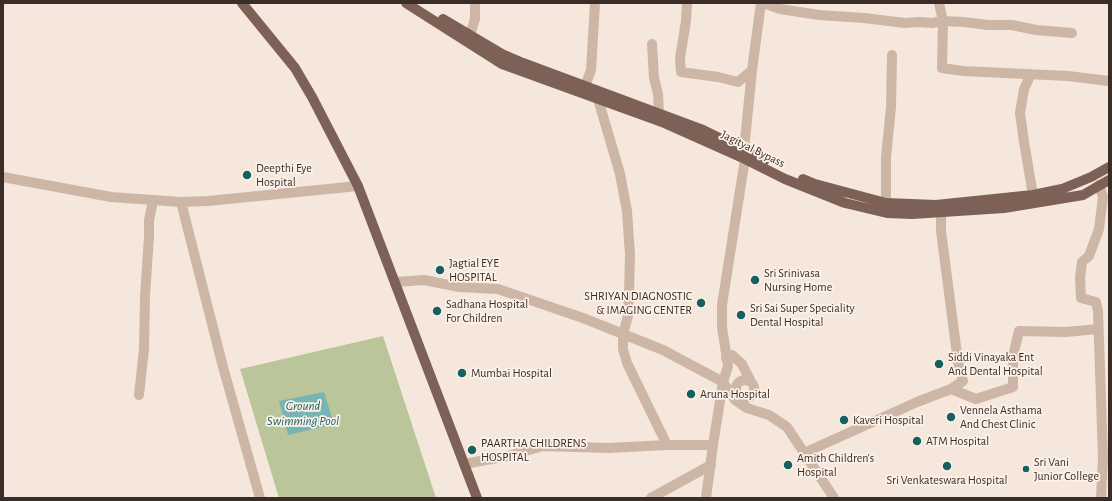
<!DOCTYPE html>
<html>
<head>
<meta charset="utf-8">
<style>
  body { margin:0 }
  #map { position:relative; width:1112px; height:501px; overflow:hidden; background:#f5e7db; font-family:"Alegreya Sans",sans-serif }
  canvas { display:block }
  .frame { position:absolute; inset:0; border:4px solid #3a2c27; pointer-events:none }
</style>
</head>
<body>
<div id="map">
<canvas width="1112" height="501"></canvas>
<div class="frame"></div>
</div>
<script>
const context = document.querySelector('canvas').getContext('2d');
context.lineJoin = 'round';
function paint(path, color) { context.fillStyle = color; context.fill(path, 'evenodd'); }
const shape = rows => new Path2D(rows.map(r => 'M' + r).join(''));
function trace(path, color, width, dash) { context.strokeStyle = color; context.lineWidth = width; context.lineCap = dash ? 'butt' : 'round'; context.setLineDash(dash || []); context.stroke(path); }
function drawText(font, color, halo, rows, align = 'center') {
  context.font = font + ' "Alegreya Sans",sans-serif'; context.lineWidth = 3.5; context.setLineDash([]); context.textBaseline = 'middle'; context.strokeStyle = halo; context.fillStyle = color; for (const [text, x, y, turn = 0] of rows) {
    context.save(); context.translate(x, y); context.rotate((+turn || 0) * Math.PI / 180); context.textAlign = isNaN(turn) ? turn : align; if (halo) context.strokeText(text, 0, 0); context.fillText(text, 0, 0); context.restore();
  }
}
paint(shape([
  [383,336,436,498,279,498,240,369]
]), '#bac699');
paint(shape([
  [324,392,334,424,288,435,279,401]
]), '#77b5b4');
trace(shape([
  [687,3,686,21,680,58,681,72,718,77,738,82,752,70],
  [764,3,780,9,819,15,864,18,905,23,919,22,932,23,943,21,964,22,988,25,1012,25,1036,30,1072,33],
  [939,3,943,21,942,68,963,71,1068,76,1109,81],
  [470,35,475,19,475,3],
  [652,44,654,78,658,94,659,114],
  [1031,74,1024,89,1020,113,1024,142,1033,195],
  [585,86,591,70,595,3],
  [598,99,620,174,627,211,630,255,629,294,628,316,623,334,623,349,627,363,667,445],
  [3,177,111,197,181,202,208,201,358,186],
  [1099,185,1103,197,1099,229,1089,256,1082,262,1080,278,1081,298,1096,302,1098,311,1103,458,1101,498],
  [181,202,223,367,260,498],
  [887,211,886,203,886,157,891,107,892,55],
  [396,282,424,280,459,287,498,289,583,318,663,350,723,382,735,400,747,408,769,415,787,427,834,498],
  [726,358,732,355,742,364,750,380],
  '736 389a9 9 0 1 1 18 0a9 9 0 1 1-18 0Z',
  [951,389,976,399,1013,387,1013,356,1019,331,1066,332,1098,329],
  [139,395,144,349,145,296,149,236,149,220,153,201],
  [804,453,917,402,951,389,963,381,958,362,941,231,941,212,936,205],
  [464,464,508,456,543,446,608,448,667,445,713,445],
  [651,498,711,465],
  [706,498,713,445,723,382,728,366,722,327,722,305,745,159,744,150,752,70,761,3]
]), '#ceb6a6', 10);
trace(shape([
  [242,3,295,68,312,97,358,186,477,498],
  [406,3,502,64,662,122,745,159,785,179,845,203,887,213,912,214,1004,208,1083,195,1109,180],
  [443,19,502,54,523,63,703,130,744,150,764,161],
  [803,179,815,184,886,203,936,205,1033,195,1062,189,1091,177,1109,167]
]), '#7d6157', 10);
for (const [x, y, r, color] of [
  [247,175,5,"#186060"],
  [440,270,5,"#186060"],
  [755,280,5,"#186060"],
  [701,303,5,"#186060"],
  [437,311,5,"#186060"],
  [741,315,5,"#186060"],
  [939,364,5,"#186060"],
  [462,373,5,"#186060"],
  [691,394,5,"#186060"],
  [951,417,5,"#186060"],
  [844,420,5,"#186060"],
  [917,441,5,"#186060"],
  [472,450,5,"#186060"],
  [788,465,5,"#186060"],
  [947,466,5,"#186060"],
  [1026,469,4,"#186060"]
]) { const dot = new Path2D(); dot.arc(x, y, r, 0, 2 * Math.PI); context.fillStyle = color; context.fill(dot); trace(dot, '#fcf2e9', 1.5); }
drawText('12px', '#3a2c27', '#fcf2e9', [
  ["Jagityal Bypass",753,149,26]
]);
drawText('12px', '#3a2c27', '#fcf2e9', [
  ["Deepthi Eye",256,168],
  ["Hospital",256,182],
  ["Jagtial EYE",449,263],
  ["HOSPITAL",449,277],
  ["Sri Srinivasa",764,273],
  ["Nursing Home",764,287],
  ["SHRIYAN DIAGNOSTIC",692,296,"right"],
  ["& IMAGING CENTER",692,310,"right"],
  ["Sadhana Hospital",446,304],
  ["For Children",446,318],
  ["Sri Sai Super Speciality",750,308],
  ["Dental Hospital",750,322],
  ["Siddi Vinayaka Ent",948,357],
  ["And Dental Hospital",948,371],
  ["Mumbai Hospital",471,373],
  ["Aruna Hospital",700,394],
  ["Vennela Asthama",960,410],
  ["And Chest Clinic",960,424],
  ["Kaveri Hospital",853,420],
  ["ATM Hospital",926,441],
  ["PAARTHA CHILDRENS",481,443],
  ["HOSPITAL",481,457],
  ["Amith Children's",797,458],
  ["Hospital",797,472],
  ["Sri Vani",1034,462],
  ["Junior College",1034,476],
  ["Sri Venkateswara Hospital",947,480,"center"]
], 'left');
drawText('italic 13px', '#186060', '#fcf2e9', [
  ["Ground",303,406],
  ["Swimming Pool",303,421]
]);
</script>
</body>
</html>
